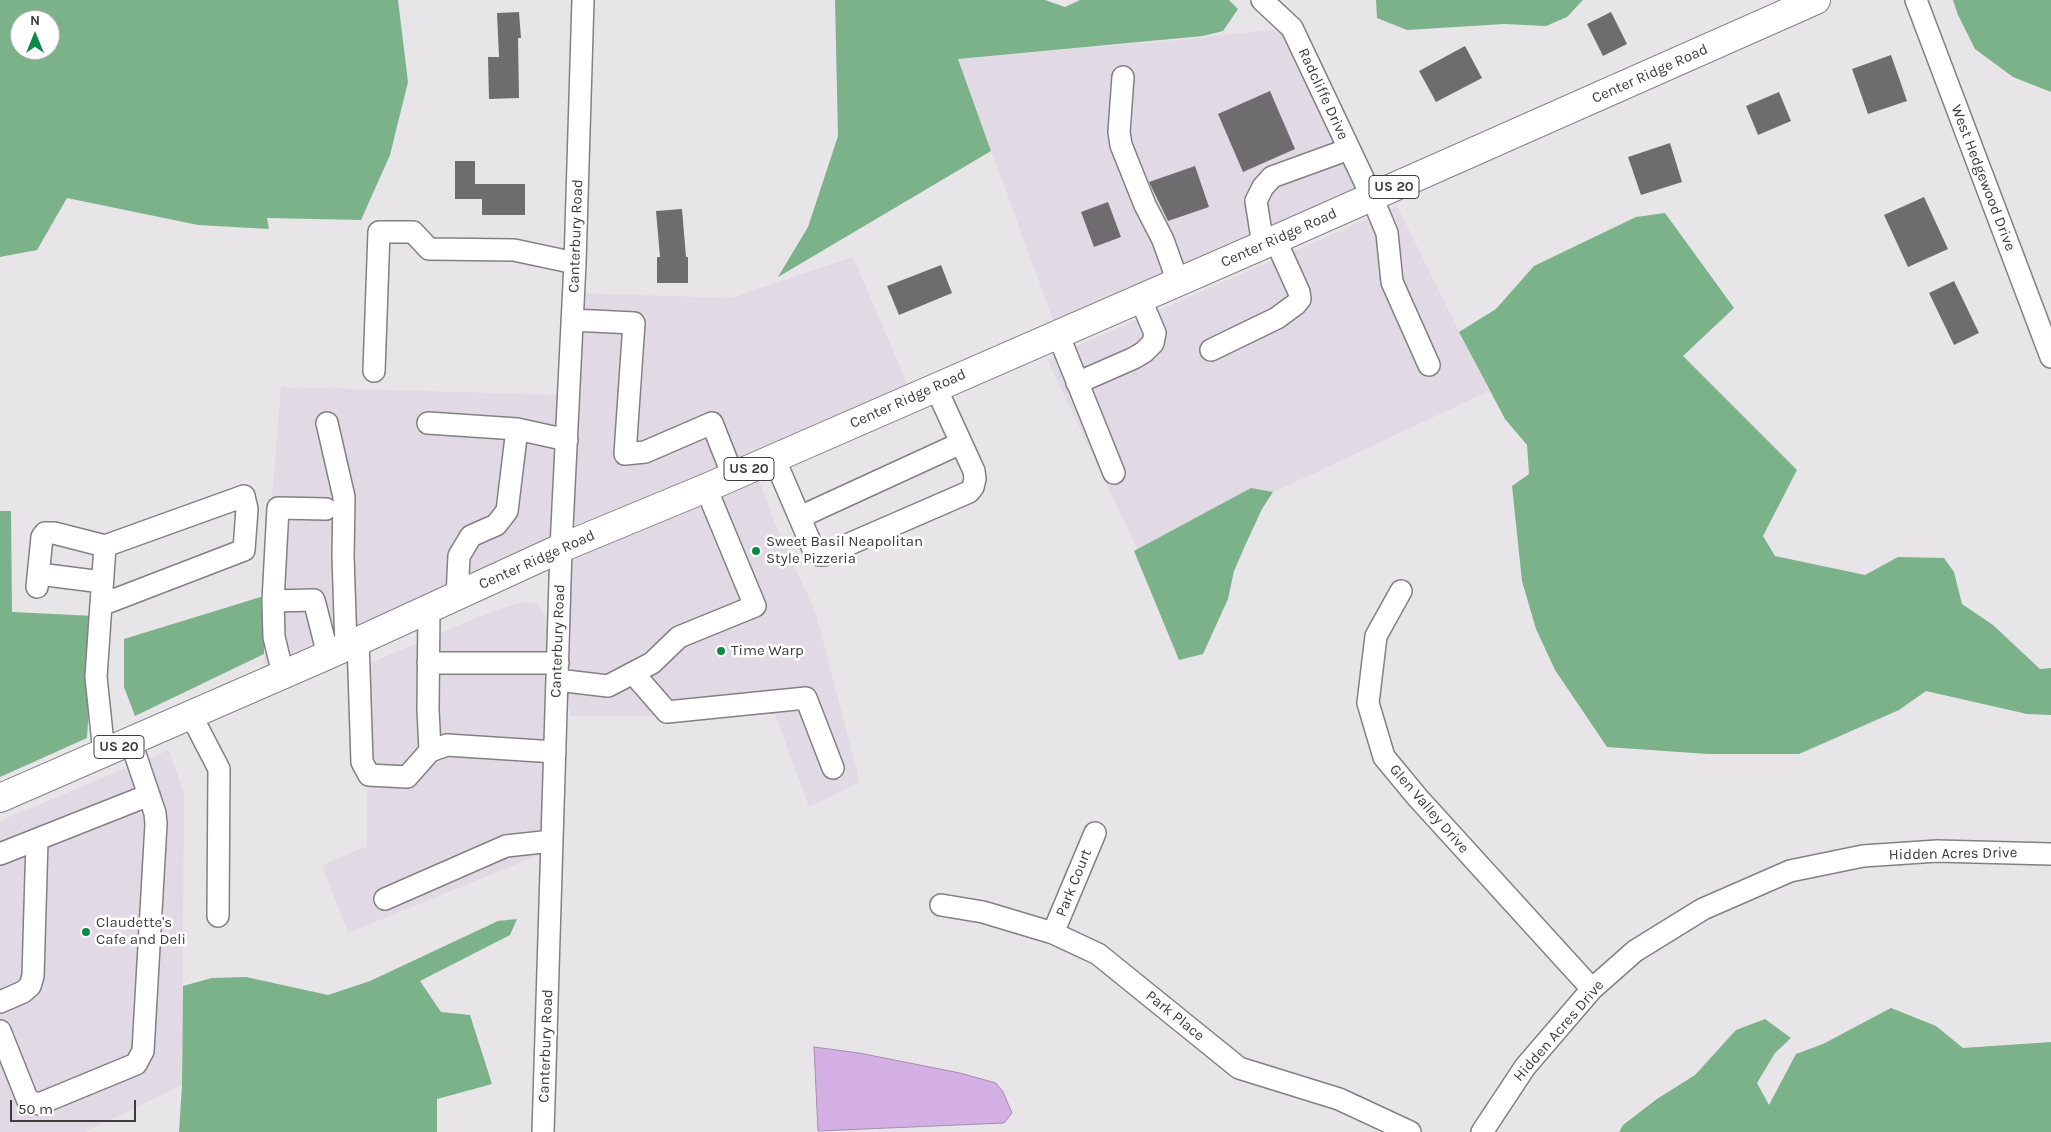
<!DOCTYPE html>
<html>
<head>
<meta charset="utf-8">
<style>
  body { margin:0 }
  #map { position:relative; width:2051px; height:1132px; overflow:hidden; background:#e7e5e8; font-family:Karla,sans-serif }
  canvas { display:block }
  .north { position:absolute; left:10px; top:10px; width:50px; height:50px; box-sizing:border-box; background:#fff; border:1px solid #b1b1b1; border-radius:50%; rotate:0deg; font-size:14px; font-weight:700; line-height:20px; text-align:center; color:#3d3c3d }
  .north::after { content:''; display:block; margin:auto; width:18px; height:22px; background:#098a46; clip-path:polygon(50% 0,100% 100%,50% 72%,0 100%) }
  .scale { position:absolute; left:10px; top:1100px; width:126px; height:22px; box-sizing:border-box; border:2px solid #3d3c3d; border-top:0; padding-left:6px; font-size:15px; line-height:18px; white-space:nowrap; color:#3d3c3d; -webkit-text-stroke:4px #fff; paint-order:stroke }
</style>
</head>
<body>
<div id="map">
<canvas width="2051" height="1132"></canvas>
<div class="north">N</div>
<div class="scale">50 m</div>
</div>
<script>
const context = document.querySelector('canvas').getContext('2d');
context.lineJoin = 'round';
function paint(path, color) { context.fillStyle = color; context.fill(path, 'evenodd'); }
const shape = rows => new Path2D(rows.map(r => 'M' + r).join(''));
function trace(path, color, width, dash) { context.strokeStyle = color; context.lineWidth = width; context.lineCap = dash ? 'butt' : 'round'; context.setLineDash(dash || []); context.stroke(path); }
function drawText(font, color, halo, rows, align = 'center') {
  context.font = font + ' Karla,sans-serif'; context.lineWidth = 5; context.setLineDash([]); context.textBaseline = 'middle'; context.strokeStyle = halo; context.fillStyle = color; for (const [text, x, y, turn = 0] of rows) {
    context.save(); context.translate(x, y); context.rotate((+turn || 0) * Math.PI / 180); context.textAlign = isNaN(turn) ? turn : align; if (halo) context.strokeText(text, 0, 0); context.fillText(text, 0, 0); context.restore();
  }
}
paint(shape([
  [1292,28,1372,197,1058,334,958,59,1178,40],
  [1397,206,1489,391,1140,555,1047,359],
  [853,257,913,397,264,683,264,596,281,387,568,395,574,293,732,298],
  [758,477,776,526,815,611,860,782,809,807,775,714,746,716,570,716,565,660,573,555],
  [527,602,537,604,548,618,544,853,348,933,322,865,367,846,368,664,476,618,513,605],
  [169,750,184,793,182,1085,85,1132,0,1132,0,821]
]), '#e1dae4');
paint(shape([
  [0,0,398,0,408,82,390,155,361,220,267,218,269,229,198,225,67,198,37,250,0,257],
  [20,20,50,20,50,50,20,50],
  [835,0,1045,0,1065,7,1080,0,1229,0,1238,9,1223,31,1203,36,958,59,991,151,778,277,808,227,838,136],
  [1376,0,1583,0,1567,17,1546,26,1504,24,1407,30,1377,18],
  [1953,0,2051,0,2051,92,2013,77,1975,49,1958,15],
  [1665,213,1734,308,1683,356,1797,470,1763,536,1775,556,1865,575,1898,557,1944,558,1954,572,1962,604,1993,625,2040,669,2051,668,2051,715,2027,714,1926,691,1899,710,1799,754,1708,754,1607,747,1555,670,1536,629,1522,581,1512,486,1529,474,1527,445,1505,419,1459,332,1496,309,1534,266,1636,217],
  [1251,488,1273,492,1262,509,1244,548,1234,571,1228,599,1203,654,1179,660,1134,551],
  [0,511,11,511,12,612,95,616,87,738,0,777],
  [264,596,264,654,135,716,124,687,124,639],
  [517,919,510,935,420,981,441,1012,470,1015,492,1084,437,1099,437,1132,179,1132,182,1085,183,986,212,978,246,977,328,995,370,981,498,921],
  [1891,1008,1936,1026,1963,1048,2051,1042,2051,1132,1619,1132,1623,1125,1657,1099,1695,1075,1736,1030,1765,1019,1791,1038,1775,1053,1757,1083,1769,1105,1796,1054,1823,1044]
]), '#7bb289');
const water = shape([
  [814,1047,859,1053,960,1073,996,1083,1003,1092,1012,1113,1004,1123,818,1131,814,1047]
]);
paint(water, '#d3afe4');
trace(water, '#a68cb2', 1);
paint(shape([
  [519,12,521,38,518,38,519,98,489,99,488,57,499,57,497,13],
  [1611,12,1627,44,1603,56,1587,24],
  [1465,46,1482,78,1436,102,1419,71],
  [1891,55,1907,101,1868,114,1852,69],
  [1270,91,1295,149,1243,172,1218,114],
  [1779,92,1791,121,1758,135,1746,106],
  [1670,143,1682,182,1641,195,1628,157],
  [455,161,475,161,475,184,525,184,525,215,482,215,482,199,455,199],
  [1195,166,1209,207,1168,221,1149,182],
  [1924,197,1948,249,1908,267,1884,215],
  [1108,202,1121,237,1094,247,1081,212],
  [682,209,686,257,688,257,688,283,657,283,657,257,660,257,656,211],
  [941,265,952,293,899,315,887,286],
  [1954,281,1979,333,1954,345,1929,293]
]), '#6e6c6e');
const minor = shape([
  [1262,0,1292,28,1372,197,1387,233,1392,282,1429,365],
  [1916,0,2051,357],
  [1123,77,1119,132,1121,145,1145,205,1163,240,1178,282],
  [1263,245,1256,201,1263,187,1272,177,1349,149],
  [572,320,634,323,625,454,645,452,712,423,733,476],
  [1058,334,1114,473],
  [1211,350,1277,318,1296,304,1300,299,1299,292,1275,239],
  [374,371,379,232,413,232,429,249,514,250,575,263],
  [1077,383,1134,358,1144,352,1153,343,1155,333,1140,298],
  [327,423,344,497,343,556,346,647],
  [428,423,517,429,567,440],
  [774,458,814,551,819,555,824,555,969,492,973,487,975,479,974,471,936,388],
  [800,517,961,443],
  [39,574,102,582],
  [37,587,42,537,45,533,54,533,105,546],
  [1401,591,1376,636,1368,703,1384,757,1418,798,1592,989],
  [457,596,459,556,471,536,496,525,507,511,517,429],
  [273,601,314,600,328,655],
  [101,605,244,550,247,509,244,496,105,546,96,677,104,753],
  [429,609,428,709,430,751],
  [358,641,362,762,369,775,407,777,430,751,447,745,555,752],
  [428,663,558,663],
  [633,673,667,712,806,698,833,768],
  [283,674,274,637,273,601,278,508,326,509],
  [557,680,608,686,652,663,679,637,755,606,706,488],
  [191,715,219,769,218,916],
  [0,854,149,795],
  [385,899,506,846,552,841],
  [941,905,983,912,1053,933,1098,954,1239,1068,1339,1099,1410,1132],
  [1053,933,1095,833],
  [0,1002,23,992,30,986,33,976,37,840],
  [0,1031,28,1101,39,1104,136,1064,143,1051,156,824,155,813,131,742],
  [543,1132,561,548,575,263,583,0],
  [1482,1132,1525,1067,1592,989,1635,951,1703,909,1790,871,1863,856,1937,851,2051,854]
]);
const major = shape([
  [0,798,328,655,561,548,706,488,1263,245,1816,0]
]);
trace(minor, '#828083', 24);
trace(major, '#828083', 30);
trace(minor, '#fff', 21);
trace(major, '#fff', 28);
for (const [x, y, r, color] of [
  [756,551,5,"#098a46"],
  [721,651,5,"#098a46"],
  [86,932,5,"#098a46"]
]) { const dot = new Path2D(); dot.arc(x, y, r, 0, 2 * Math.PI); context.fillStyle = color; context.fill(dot); trace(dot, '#fff', 2); }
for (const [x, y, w] of [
  [1394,187,50],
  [749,469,50],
  [119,747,50]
]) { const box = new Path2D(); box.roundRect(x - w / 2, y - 11.5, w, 23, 4); context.fillStyle = '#fff'; context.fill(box); trace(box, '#3d3c3d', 1); }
drawText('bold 14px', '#3d3c3d', null, [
  ["US 20",1394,187],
  ["US 20",749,469],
  ["US 20",119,747]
]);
drawText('15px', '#3d3c3d', '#fff', [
  ["Center Ridge Road",1650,74,-24],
  ["Radcliffe Drive",1323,94,65],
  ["West Hedgewood Drive",1983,178,69],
  ["Canterbury Road",576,236,-88],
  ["Center Ridge Road",1279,238,-24],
  ["Center Ridge Road",908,399,-24],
  ["Center Ridge Road",537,560,-24],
  ["Canterbury Road",558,641,-88],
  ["Glen Valley Drive",1429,809,49],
  ["Hidden Acres Drive",1953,854,-1],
  ["Park Court",1074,883,-68],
  ["Park Place",1175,1016,39],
  ["Hidden Acres Drive",1559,1031,-49],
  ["Canterbury Road",546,1046,-88]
]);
drawText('15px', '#3d3c3d', '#fff', [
  ["Sweet Basil Neapolitan",766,542],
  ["Style Pizzeria",766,559],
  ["Time Warp",731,651],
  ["Claudette's",96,923],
  ["Cafe and Deli",96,940]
], 'left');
</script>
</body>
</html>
